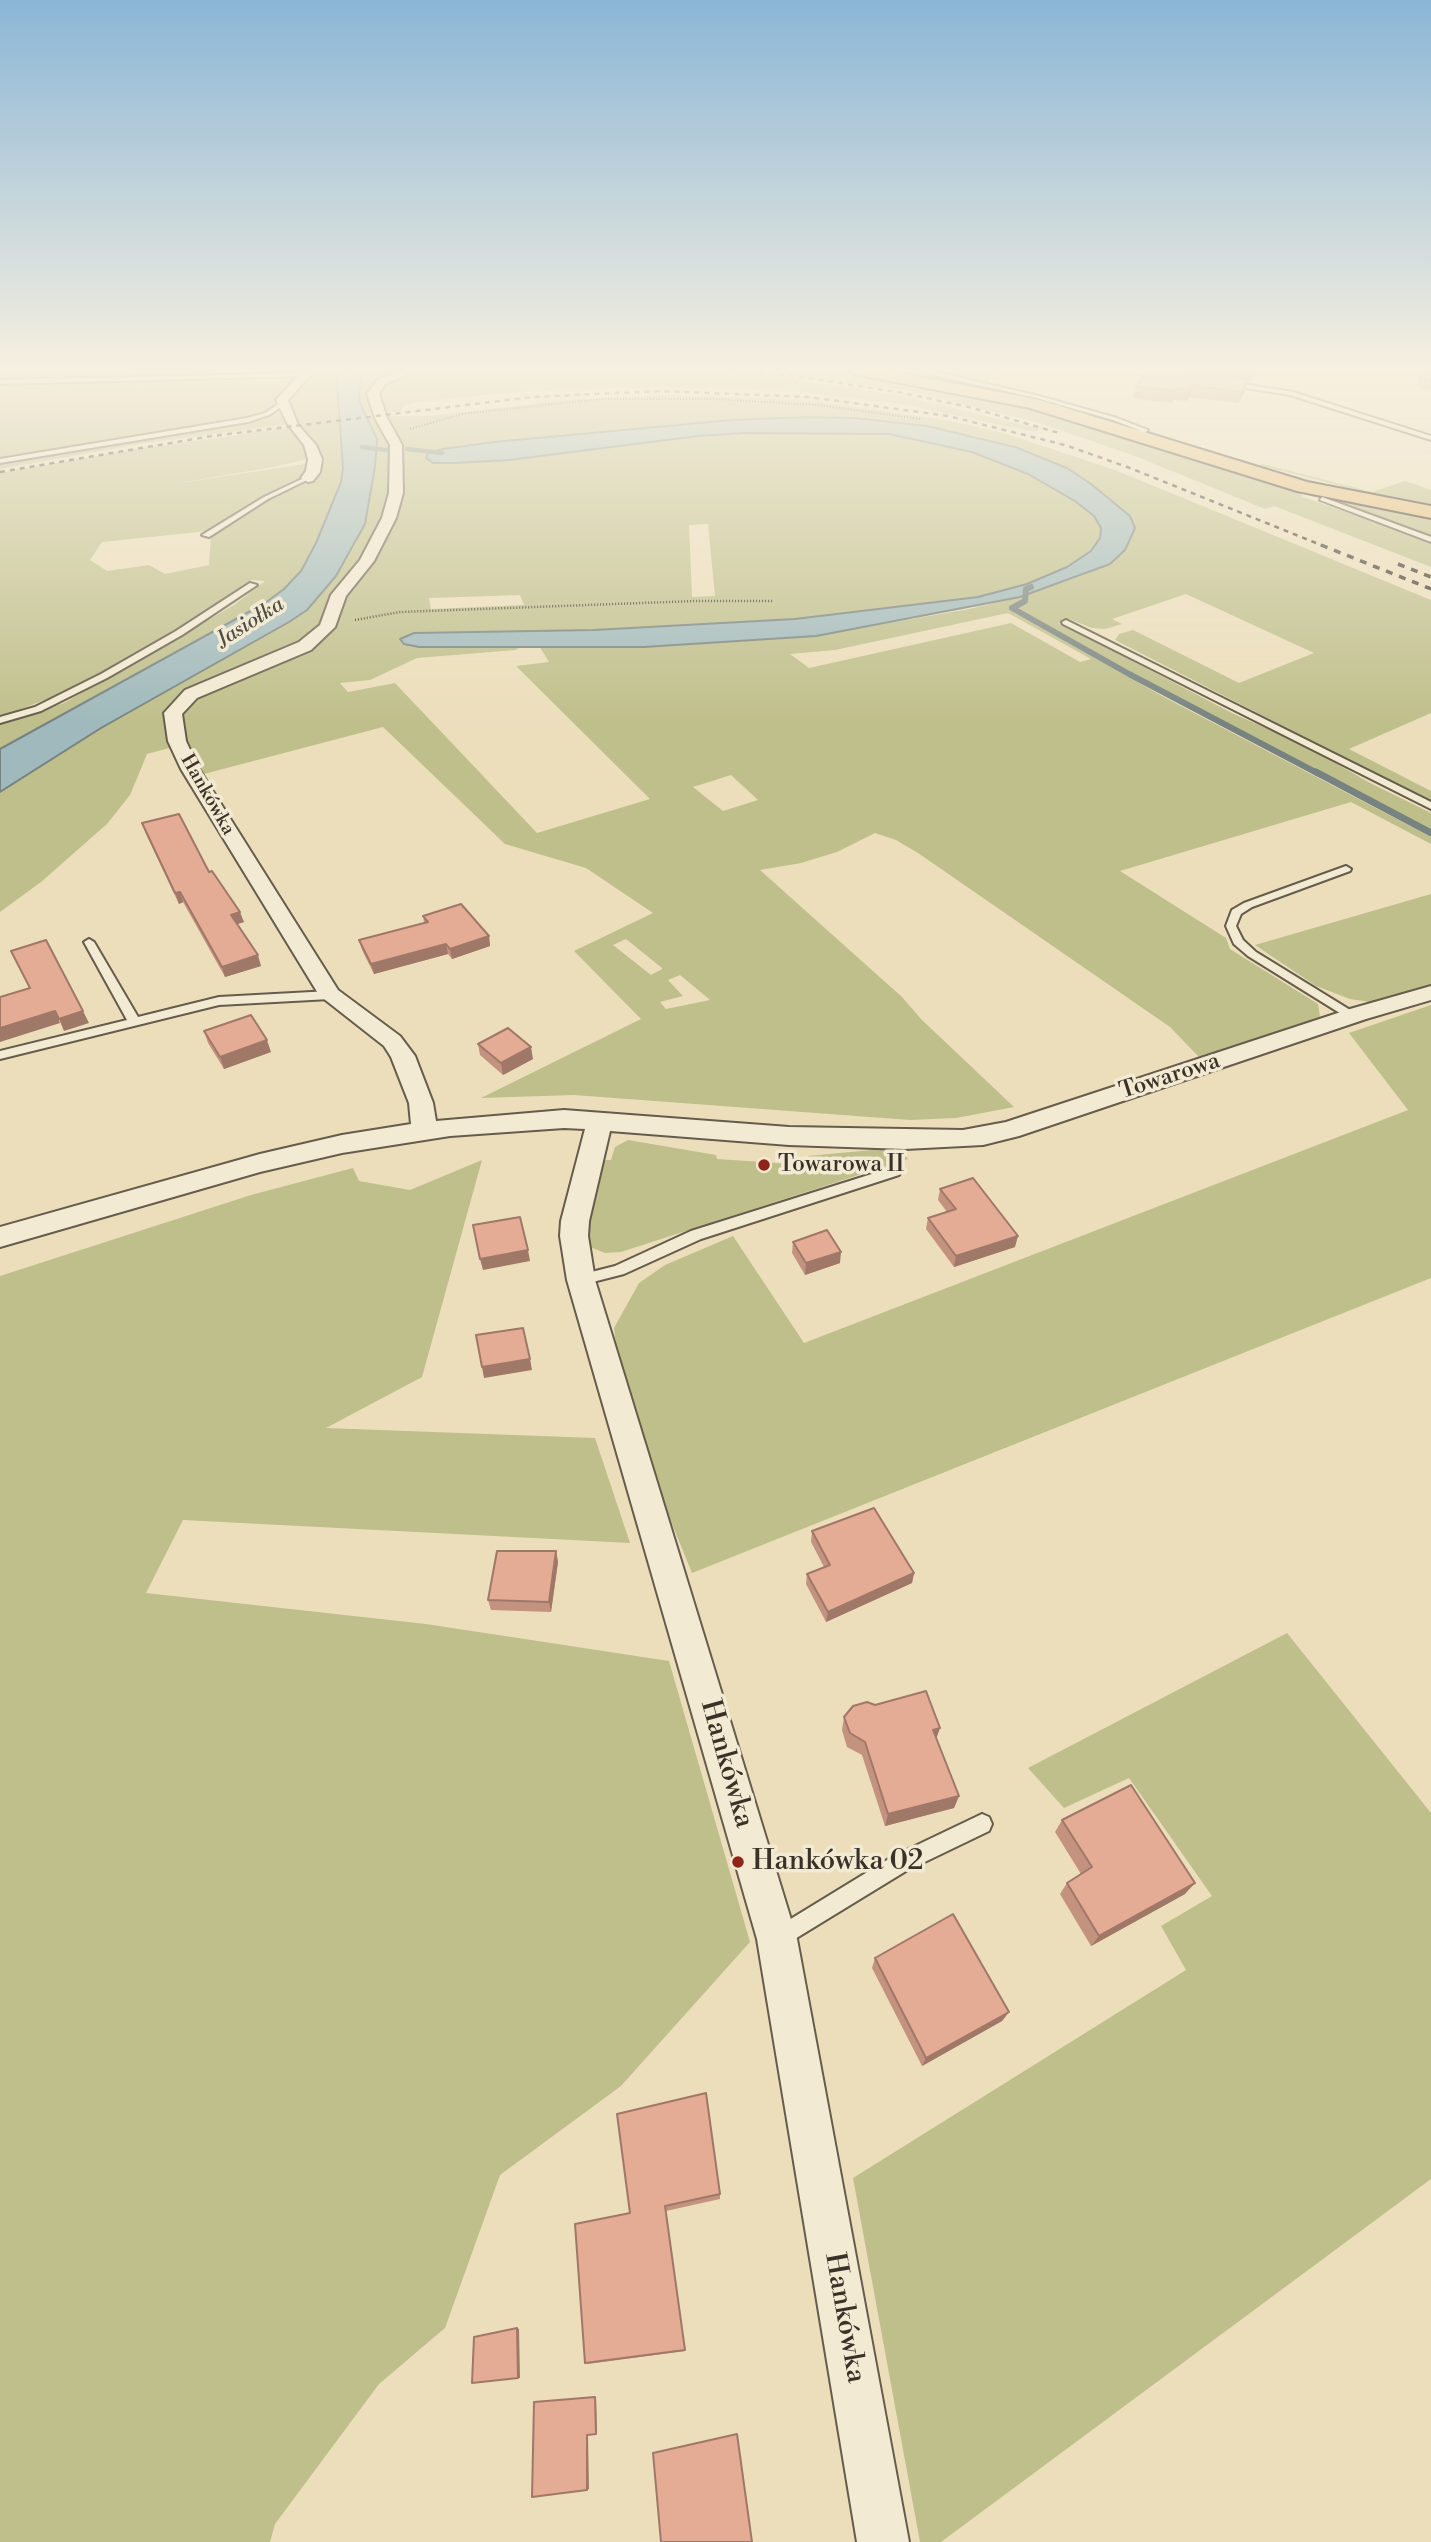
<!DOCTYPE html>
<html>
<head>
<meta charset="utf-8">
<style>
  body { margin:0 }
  canvas { display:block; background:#ecdebb }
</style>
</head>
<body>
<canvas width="1431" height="2542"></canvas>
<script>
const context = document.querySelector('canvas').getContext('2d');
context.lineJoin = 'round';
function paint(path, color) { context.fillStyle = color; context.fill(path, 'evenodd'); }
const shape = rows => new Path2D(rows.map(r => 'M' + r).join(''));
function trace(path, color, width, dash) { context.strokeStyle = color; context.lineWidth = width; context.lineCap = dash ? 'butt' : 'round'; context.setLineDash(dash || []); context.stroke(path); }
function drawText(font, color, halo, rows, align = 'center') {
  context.font = font + ' "Libre Bodoni",serif'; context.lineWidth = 7; context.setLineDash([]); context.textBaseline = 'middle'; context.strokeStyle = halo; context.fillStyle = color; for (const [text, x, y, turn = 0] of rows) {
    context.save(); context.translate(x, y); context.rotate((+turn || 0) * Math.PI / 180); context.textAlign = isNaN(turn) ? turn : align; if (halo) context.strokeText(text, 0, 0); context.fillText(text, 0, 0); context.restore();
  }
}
paint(shape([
  [0,369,293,369,292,373,260,375,27,381,137,380,138,391,140,380,299,377,270,409,254,417,0,460,0,382,5,382,0,381],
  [314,369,336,369,343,468,341,482,316,543,301,571,284,589,265,603,0,749,0,725,64,703,234,605,265,581,252,580,174,630,68,691,0,717,0,473,137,449,293,427,309,448,312,458,274,467,173,484,311,463,306,477,208,531,102,542,90,560,107,571,149,565,165,574,209,565,211,535,263,503,312,478,315,473,318,458,286,406,286,401],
  [361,369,411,369,377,382,377,413,364,415,359,401],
  [416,369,675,369,769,376,903,396,1040,429,1034,432,901,404,800,392,741,388,626,387,504,393,417,402,405,405,401,411,383,413,378,390,381,383],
  [746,369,826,369,870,374,1036,409,1298,490,1303,497,1431,542,1431,567,1274,506,1265,509,1140,458,1040,423,906,390],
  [876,369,907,371,990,388,1072,408,1129,426,999,392],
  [941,369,996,369,988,383,985,383,942,375,939,372],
  [672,395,794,400,851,406,956,422,1007,434,1115,470,1431,600,1431,713,1349,749,1431,791,1431,802,1115,640,1119,634,1133,630,1239,683,1314,653,1186,594,1112,619,1122,624,1105,629,1092,628,1069,619,1059,623,1234,714,1306,746,1370,783,1431,813,1431,831,1160,688,1017,610,1012,611,1162,696,1431,837,1431,844,1351,802,1120,871,1226,938,1230,949,1318,1004,1320,1017,1199,1057,1170,1027,918,853,896,840,875,833,837,852,801,863,760,870,902,997,921,1019,1014,1107,956,1118,910,1120,574,1095,481,1098,641,1019,574,951,653,913,586,868,505,844,383,727,204,774,191,756,179,713,202,693,316,643,344,595,371,561,399,471,384,416,429,416,566,400],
  [808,417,890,421,976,436,1015,447,1067,468,1091,484,1130,516,1135,528,1084,575,1020,597,969,609,816,636,644,647,539,646,549,662,516,666,650,799,537,833,395,683,348,692,340,683,370,680,417,658,516,650,520,647,419,647,414,633,594,630,795,619,978,597,1027,584,1067,567,1091,551,1100,538,1101,528,1094,516,1075,501,1028,474,972,452,889,434,744,433,698,436,509,460,433,463,461,445,494,442,732,420],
  [708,524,715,596,692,597,689,525],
  [520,595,524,605,431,609,429,598],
  [1008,613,1091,659,1080,662,1011,623,809,668,790,654,835,650],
  [731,775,758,800,723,811,693,787],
  [626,939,662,968,662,969,651,975,613,945],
  [680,975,710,1000,666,1009,660,1002,683,996,668,980],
  [279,406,290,424,146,443,0,469,0,462,252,421,273,414],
  [379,417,390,441,393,462,386,519,323,625,300,646,186,695,173,747,147,754,130,795,107,824,41,882,0,912,0,792,101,728,307,610,336,576,356,543,369,509,377,439,366,419],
  [1263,464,1372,492,1405,481,1431,490,1431,504,1387,498,1431,505,1431,508,1313,484,1261,470,1265,468,1332,486,1385,497,1259,465],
  [1305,492,1431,517,1431,539,1335,502,1311,496],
  [1431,894,1431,984,1370,1002,1350,999,1316,986,1255,945],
  [1431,1005,1431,1278,692,1573,646,1460,633,1403,617,1358,614,1328,639,1283,665,1265,733,1236,804,1343,1408,1110,1349,1033],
  [628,1140,716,1155,717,1159,807,1165,808,1156,872,1150,901,1150,908,1159,621,1252,605,1253,590,1247,587,1230,602,1160,611,1160,615,1147],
  [482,1160,422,1377,326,1428,595,1438,630,1543,183,1520,146,1593,426,1624,669,1661,750,1942,621,2086,500,2175,445,2328,379,2384,275,2524,270,2542,0,2542,0,1276,251,1195,353,1168,359,1181,410,1190],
  [1287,1633,1431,1813,1431,2179,941,2542,920,2542,853,2178,1186,1970,1161,1926,1212,1896,1129,1778,1064,1808,1028,1768]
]), '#bfbf8b');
const water = shape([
  [336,369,361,369,359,401,377,439,375,467,365,524,336,576,307,610,289,622,101,728,0,792,0,749,265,603,284,589,301,571,316,543,341,482,343,468,336,369],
  [808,417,854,418,927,426,1015,447,1067,468,1091,484,1130,516,1135,528,1125,550,1110,564,1020,597,816,636,644,647,419,647,404,644,400,639,414,633,594,630,795,619,978,597,1027,584,1067,567,1091,551,1100,538,1101,528,1094,516,1075,501,1028,474,972,452,889,434,744,433,698,436,509,460,454,463,433,463,426,458,428,453,443,449,494,442,732,420,808,417]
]);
paint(water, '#9fb9bc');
trace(water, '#778380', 2);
trace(shape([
  [362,447,386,450],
  [407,449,442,453]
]), '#778380', 4.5);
trace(shape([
  [1031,587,1026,589,1025,601,1012,608,1129,674,1319,774]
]), '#778380', 6);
trace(shape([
  [1316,772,1431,833]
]), '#778380', 7);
const lane = shape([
  [1123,369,1165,373,1168,375,1165,377,1125,372,1123,369],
  [927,370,1039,396,1117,418,1148,430,1141,436,1137,436,1141,431,1113,420,1036,398,925,373,927,370],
  [307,373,305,376,0,384,0,380,307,373],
  [1230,382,1293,392,1431,436,1431,440,1290,395,1228,385,1230,382],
  [280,403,285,404,269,415,248,422,0,463,0,459,247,418,265,413,280,403],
  [306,477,311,478,268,499,209,537,202,535,264,497,306,477],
  [1322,497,1431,537,1431,542,1320,500,1322,497],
  [250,583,257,585,182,635,107,678,41,711,0,723,0,717,35,707,101,674,176,631,250,583],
  [1066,620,1431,802,1431,809,1063,624,1062,622,1066,620],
  [1346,866,1351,869,1350,871,1252,907,1241,914,1236,926,1243,940,1256,952,1355,1013,1357,1016,1351,1020,1248,956,1234,944,1226,926,1232,910,1244,903,1346,866],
  [89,939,94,942,138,1017,219,997,330,991,336,995,330,999,219,1005,0,1059,0,1051,127,1020,84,942,89,939],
  [894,1167,899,1169,901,1172,899,1175,701,1239,624,1274,581,1285,576,1284,574,1280,576,1276,615,1266,691,1231,894,1167],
  [982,1814,989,1817,992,1824,989,1831,906,1871,785,1945,778,1948,771,1945,768,1938,771,1931,892,1857,982,1814]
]);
const street = shape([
  [304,369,316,369,288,400,298,425,316,445,322,459,320,472,313,481,308,482,301,478,306,471,308,459,304,445,287,423,276,400,304,369],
  [406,369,421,369,385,384,379,394,387,418,402,445,403,493,396,518,374,561,346,596,335,627,311,650,197,698,182,714,186,741,199,769,338,990,400,1036,415,1056,433,1103,436,1121,564,1110,789,1127,963,1130,1006,1122,1350,1009,1431,986,1431,1000,1366,1019,1019,1136,983,1145,905,1149,789,1145,610,1131,589,1221,588,1236,595,1280,797,1939,909,2542,857,2542,757,1939,567,1280,560,1236,561,1221,585,1129,564,1128,450,1136,342,1153,260,1172,0,1247,0,1227,260,1154,342,1135,411,1124,409,1103,391,1057,384,1046,319,995,181,769,168,741,164,713,185,690,299,642,320,625,331,595,360,560,382,518,389,493,390,445,375,418,367,394,377,380,406,369],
  [892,369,941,369,924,376,892,369]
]);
const primary = shape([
  [846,369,879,369,1040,400,1307,482,1431,506,1431,518,1297,491,1030,408,854,374,846,369]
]);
trace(lane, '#665c4c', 4);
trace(street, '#665c4c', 4);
trace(primary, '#3a3127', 4);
trace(shape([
  [410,429,462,414,601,399,711,399,818,405,920,419]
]), '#3a3127', 2, [1, 2]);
trace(shape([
  [355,620,400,612,695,601,774,601]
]), '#3a3127', 2.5, [1, 2]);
paint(lane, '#f3ead3');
paint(street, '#f3ead3');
paint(primary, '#e6bf7e');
trace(shape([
  [54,369,159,369],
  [709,369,794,376,898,392,969,407,1059,433],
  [0,472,212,436,532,397,659,391,809,397,948,416,1065,445,1130,468,1326,547]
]), '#3a3127', 2.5, [5, 5]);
trace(shape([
  [1321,545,1431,589],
  [1398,564,1431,577]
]), '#3a3127', 3.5, [7, 7]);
paint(shape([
  [1149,369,1258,369,1250,382,1247,382,1245,391,1238,403,1189,397,1186,401,1174,400,1172,403,1133,398,1136,386],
  [1431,369,1431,390,1421,389,1422,386,1417,385,1420,377],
  [142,823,209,872,244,922,237,924,261,966,225,977,183,902,179,904,146,834],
  [423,916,489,936,490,946,452,959,448,954,374,974,362,950,359,940,424,923],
  [204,1031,271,1052,224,1069,208,1043],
  [478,1044,533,1059,503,1075,480,1055],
  [940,1189,1015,1247,954,1267,926,1229,928,1218,947,1212,938,1200],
  [793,1242,840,1263,805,1275,792,1253],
  [812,1531,914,1573,912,1583,826,1622,806,1584,807,1574,824,1567,811,1542],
  [556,1551,558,1562,551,1612,491,1610,488,1600],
  [844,1717,940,1728,936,1738,959,1796,954,1808,885,1826,862,1755,847,1747,842,1730],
  [1062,1820,1185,1894,1091,1946,1060,1894,1067,1883,1081,1874,1055,1832],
  [875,1958,1009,2012,1002,2021,922,2066,872,1968],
  [720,2194,720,2199,666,2211,685,2351,588,2364,585,2363,575,2224]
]), '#c49380');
paint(shape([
  [1254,369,1258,369,1250,382,1253,372],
  [1248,379,1245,391,1238,403,1241,392],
  [1192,385,1189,397,1186,401,1189,390],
  [180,892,183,902,179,904,175,893],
  [240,912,244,922,235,925,231,915],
  [489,936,490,946,452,959,450,949],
  [446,944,448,954,374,974,371,964],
  [258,955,261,966,225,977,222,967],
  [55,1011,60,1023,0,1042,0,1028],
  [83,1011,89,1023,64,1031,59,1019],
  [267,1040,271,1052,224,1069,220,1057],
  [531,1047,533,1059,503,1075,501,1063],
  [1018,1236,1015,1247,954,1267,956,1256],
  [528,1250,530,1261,483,1270,480,1259],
  [841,1252,840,1263,805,1275,806,1263],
  [530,1359,532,1370,484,1378,482,1367],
  [556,1551,558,1562,551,1612,549,1602],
  [914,1573,912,1583,826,1622,828,1612],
  [940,1728,935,1742,933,1730],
  [959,1796,954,1808,885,1826,888,1814],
  [1195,1883,1185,1894,1091,1946,1099,1936],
  [1009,2012,1002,2021,922,2066,926,2058],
  [517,2328,519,2329,520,2378,518,2378],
  [595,2397,596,2397,597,2433,596,2434],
  [587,2435,588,2435,589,2489,587,2490]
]), '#a07868');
const building = shape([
  [1149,369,1167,369,1248,379,1241,392,1192,385,1189,390,1177,388,1175,391,1136,386,1149,369],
  [1227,369,1254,369,1253,372,1227,369],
  [1426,369,1431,369,1431,381,1424,380,1426,378,1420,377,1426,369],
  [179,814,209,872,212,871,240,912,231,915,258,955,222,967,180,892,175,893,142,823,179,814],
  [461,904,489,936,450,949,446,944,371,964,359,940,428,922,423,916,461,904],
  [46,940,83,1011,59,1019,55,1011,0,1028,0,997,30,988,11,951,46,940],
  [251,1015,267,1040,220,1057,204,1031,251,1015],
  [508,1028,531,1047,501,1063,478,1044,508,1028],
  [973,1178,1018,1236,956,1256,928,1218,956,1209,940,1189,973,1178],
  [520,1217,528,1250,480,1259,473,1225,520,1217],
  [827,1230,841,1252,806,1263,793,1242,827,1230],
  [523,1328,530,1359,482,1367,476,1335,523,1328],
  [874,1508,914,1573,828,1612,807,1574,830,1565,812,1531,874,1508],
  [497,1551,556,1551,549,1602,488,1600,497,1551],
  [926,1691,940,1728,933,1730,959,1796,888,1814,865,1742,850,1733,844,1717,853,1706,867,1702,875,1705,926,1691],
  [1131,1785,1195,1883,1099,1936,1067,1883,1092,1867,1062,1820,1131,1785],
  [953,1914,1009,2012,926,2058,875,1958,953,1914],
  [706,2093,720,2194,665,2206,685,2350,585,2363,575,2224,630,2213,617,2114,706,2093],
  [517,2328,518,2378,472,2383,474,2337,517,2328],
  [595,2397,596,2434,587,2435,587,2490,532,2497,534,2402,595,2397],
  [737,2434,752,2542,661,2542,653,2453,737,2434]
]);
paint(building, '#e4ab95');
trace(building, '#a07868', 2);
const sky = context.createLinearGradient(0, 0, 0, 724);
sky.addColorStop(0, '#8bb6d6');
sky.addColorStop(0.51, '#f6f0e0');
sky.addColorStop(1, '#f6f0e000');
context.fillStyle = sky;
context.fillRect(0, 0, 1431, 724);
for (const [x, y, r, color] of [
  [764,1165,7,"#8f2418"],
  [738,1862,7,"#8f2418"]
]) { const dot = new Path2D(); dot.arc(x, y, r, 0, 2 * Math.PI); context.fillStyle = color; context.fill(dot); trace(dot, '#f3ead3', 2.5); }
drawText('19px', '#3a3127', '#f3ead3', [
  ["Hankówka",207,795,60]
]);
drawText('italic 21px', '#4e4c45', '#f3ead3', [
  ["Jasiołka",251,623,-32]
]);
drawText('23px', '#3a3127', '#f3ead3', [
  ["Towarowa",1170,1077,-18]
]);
drawText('23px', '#3a3127', '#f3ead3', [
  ["Towarowa II",778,1165]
], 'left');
drawText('28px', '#3a3127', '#f3ead3', [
  ["Hankówka",726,1764,74],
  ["Hankówka",844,2318,80]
]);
drawText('28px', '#3a3127', '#f3ead3', [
  ["Hankówka 02",752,1862]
], 'left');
</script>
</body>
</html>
